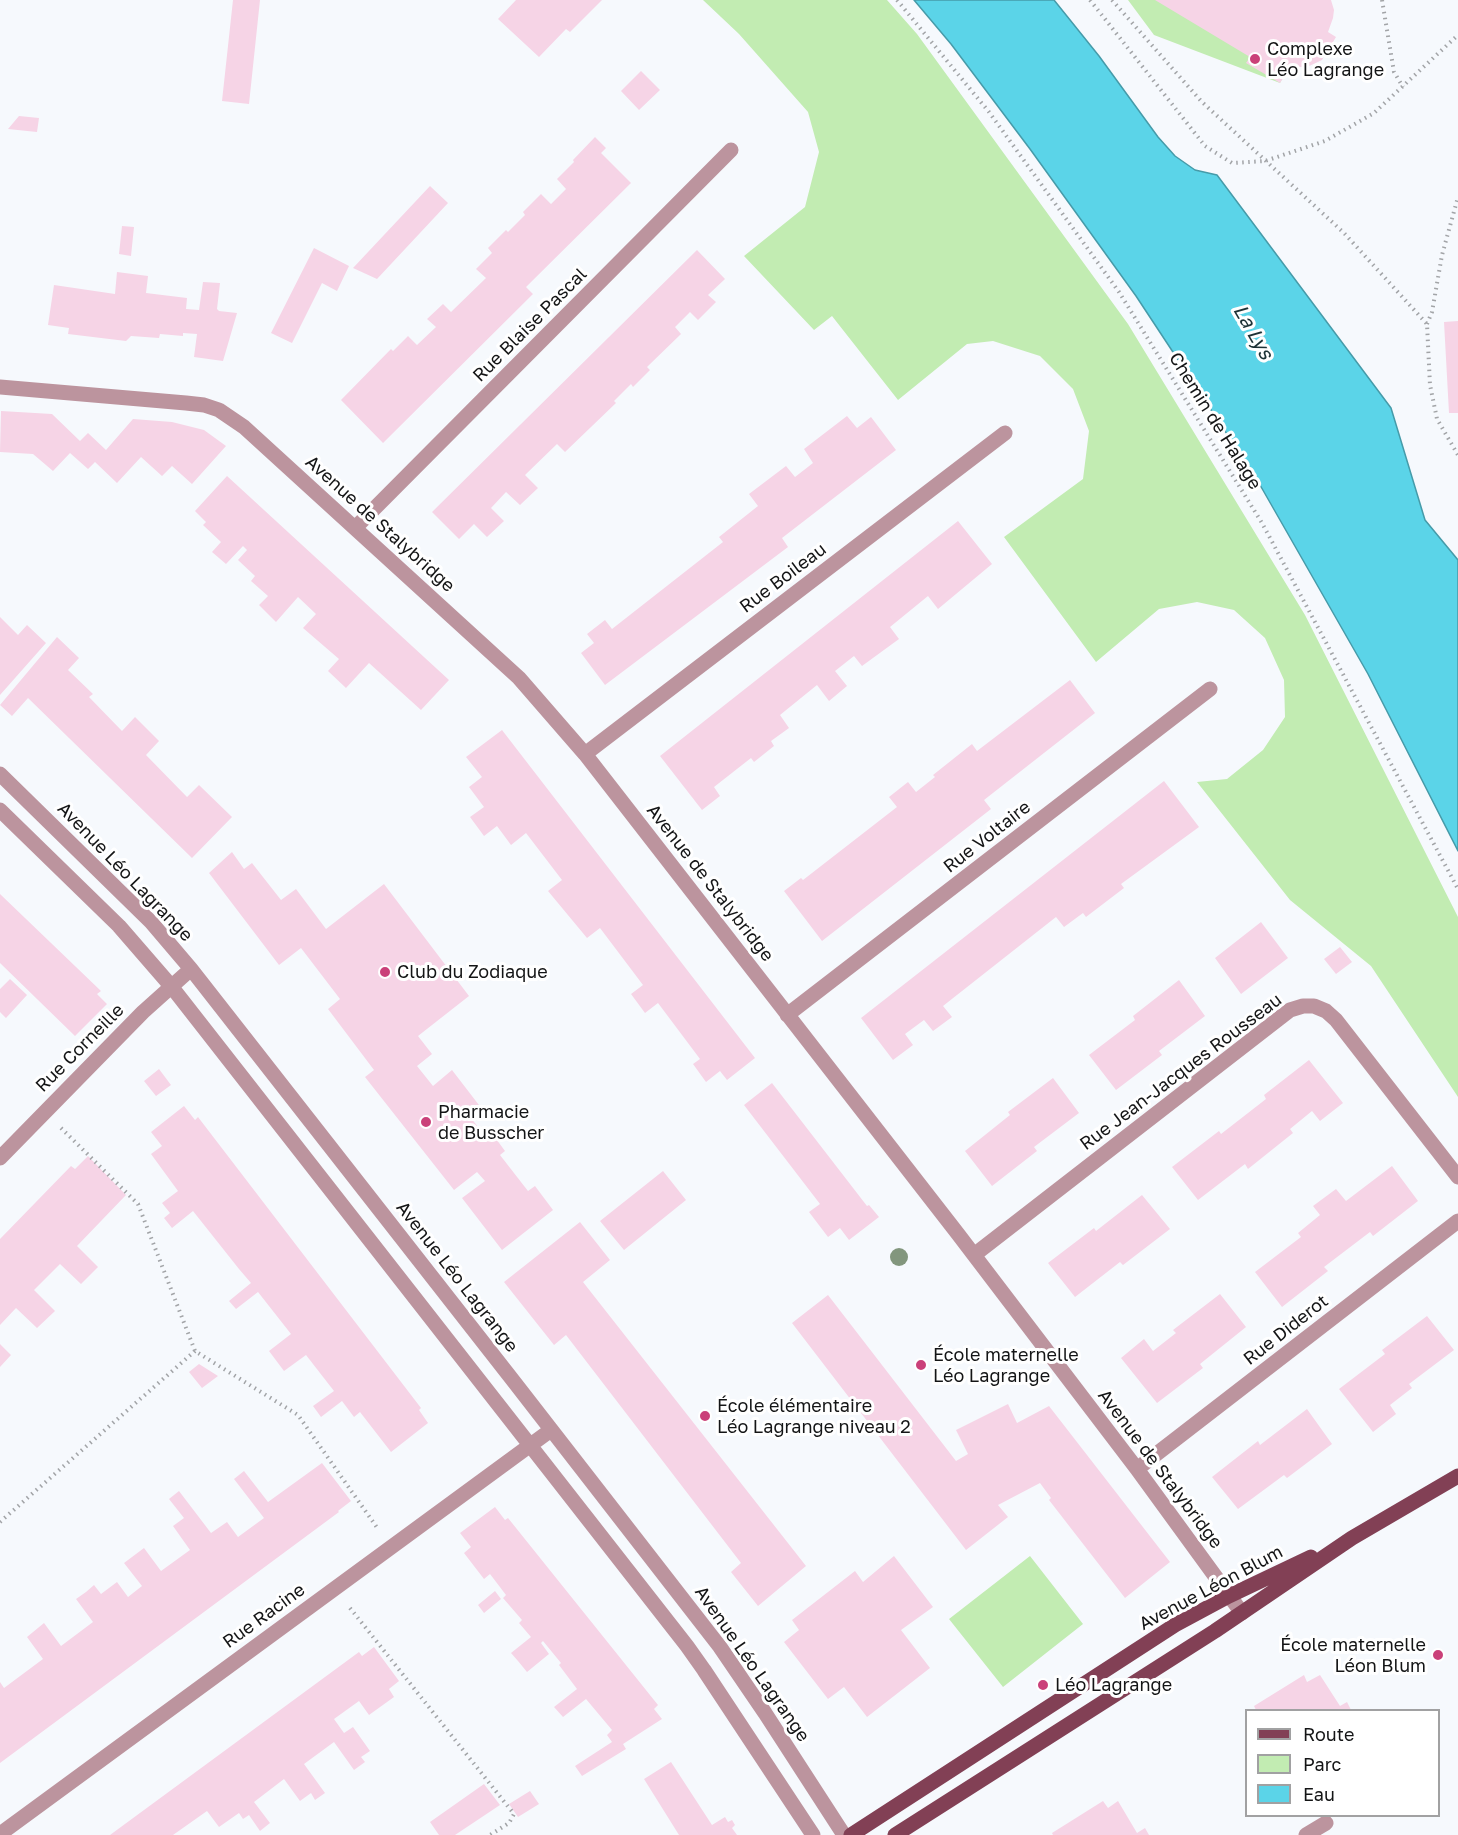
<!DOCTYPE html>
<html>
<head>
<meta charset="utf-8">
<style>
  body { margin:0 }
  #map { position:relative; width:1458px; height:1835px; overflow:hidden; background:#f6f9fd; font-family:"Golos Text",sans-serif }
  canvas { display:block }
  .legend { position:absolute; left:1245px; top:1709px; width:195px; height:108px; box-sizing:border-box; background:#fff; border:2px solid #a1a1a2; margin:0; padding:8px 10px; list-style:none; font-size:18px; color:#141516 }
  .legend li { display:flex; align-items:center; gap:12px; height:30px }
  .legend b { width:30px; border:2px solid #a1a1a2 }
</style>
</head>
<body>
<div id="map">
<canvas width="1458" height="1835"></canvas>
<ul class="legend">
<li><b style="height:8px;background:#824055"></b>Route</li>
<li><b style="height:16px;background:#c2ecb2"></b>Parc</li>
<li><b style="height:16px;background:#5bd4e8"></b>Eau</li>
</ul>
</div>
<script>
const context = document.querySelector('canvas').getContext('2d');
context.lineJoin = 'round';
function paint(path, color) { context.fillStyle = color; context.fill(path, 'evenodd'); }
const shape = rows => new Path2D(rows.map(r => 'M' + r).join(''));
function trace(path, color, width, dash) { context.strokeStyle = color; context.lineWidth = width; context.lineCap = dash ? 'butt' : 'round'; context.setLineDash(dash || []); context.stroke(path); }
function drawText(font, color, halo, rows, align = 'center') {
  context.font = font + ' "Golos Text",sans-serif'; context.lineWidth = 6; context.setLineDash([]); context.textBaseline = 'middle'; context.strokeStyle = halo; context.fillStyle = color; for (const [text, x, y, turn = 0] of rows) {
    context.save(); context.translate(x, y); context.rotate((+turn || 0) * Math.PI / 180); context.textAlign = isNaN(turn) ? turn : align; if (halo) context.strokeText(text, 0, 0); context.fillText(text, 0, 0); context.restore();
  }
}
paint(shape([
  [703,0,887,0,917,34,1128,324,1305,615,1458,917,1458,1097,1371,966,1290,900,1197,782,1227,779,1263,750,1285,717,1284,680,1265,638,1234,610,1197,602,1159,609,1096,662,1004,537,1083,479,1089,431,1073,389,1040,356,993,341,967,344,898,400,832,316,814,330,744,256,805,207,819,152,808,112,739,34],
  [1128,0,1324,0,1280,83,1154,35],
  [1030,1556,1083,1624,1003,1687,949,1619]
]), '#c2ecb2');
const water = shape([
  [914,0,1054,0,1099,56,1158,137,1175,156,1195,170,1217,175,1391,408,1425,520,1458,560,1458,851,1368,674,1256,478,1136,296,1030,149,951,44,914,0]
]);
paint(water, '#5bd4e8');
trace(water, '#469ba9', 1.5);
paint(shape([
  [233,0,260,0,249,104,222,101],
  [516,0,602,0,570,32,566,29,539,57,498,19],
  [1155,0,1331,0,1334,10,1333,18,1328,32,1336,37,1322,60,1307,67,1290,67,1280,83,1246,63,1250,57],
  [641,71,660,90,639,110,621,91],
  [19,116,39,118,37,132,8,129],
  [595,137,606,148,601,153,631,183,526,287,533,294,383,443,341,400,391,349,393,351,408,336,417,345,436,327,427,319,443,304,451,312,486,278,476,269,492,253,488,248,506,230,508,232,525,215,523,212,541,194,551,204,566,189,557,179,574,162,573,160],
  [430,186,448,203,377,279,353,268],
  [122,226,134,227,131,256,119,254],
  [314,248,349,266,337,291,322,283,292,343,271,333],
  [697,250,725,279,708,295,716,302,698,320,690,312,675,327,681,334,647,367,650,370,633,387,631,384,614,401,616,403,565,452,557,444,525,475,538,488,520,505,506,492,491,508,504,521,487,537,474,524,459,539,432,512],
  [117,272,148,276,146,293,187,298,186,309,199,310,203,282,220,283,217,309,219,311,237,313,223,361,194,357,197,334,183,333,183,336,160,334,159,338,131,336,126,341,68,334,69,328,48,325,54,285,115,294],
  [1458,321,1458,413,1449,413,1444,322],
  [1,411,52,414,80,441,88,433,106,450,133,419,172,422,204,430,226,446,192,484,172,466,162,476,141,457,117,483,95,462,88,469,70,453,53,471,33,454,0,452],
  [847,416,857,428,871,417,896,450,782,538,788,547,605,685,581,653,594,643,587,634,605,620,612,629,723,542,719,537,758,506,749,494,786,466,795,477,813,463,804,449],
  [227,476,449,680,421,710,369,663,346,688,328,671,339,659,303,628,316,614,298,597,276,622,259,605,268,596,251,581,255,576,238,560,247,550,243,546,226,564,212,552,221,542,203,525,206,522,195,511],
  [958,521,992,564,938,609,928,596,890,627,899,639,862,666,854,656,835,671,847,686,829,701,817,685,780,715,789,728,771,741,774,746,754,762,751,758,714,787,720,796,702,810,660,756],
  [0,617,18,635,27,625,46,643,0,695],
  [57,637,79,658,68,670,93,694,89,697,122,731,135,717,159,741,146,755,187,797,199,785,232,817,192,858,28,698,12,716,0,705],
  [1070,680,1095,713,984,800,991,809,822,941,784,891,801,878,803,880,897,807,889,797,908,782,916,792,935,777,933,775,972,744,977,751],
  [502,730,755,1058,727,1080,720,1071,706,1082,693,1064,700,1059,658,1003,645,1013,631,994,643,985,600,928,587,938,548,891,562,880,526,833,511,845,497,826,484,836,470,817,484,807,469,787,482,777,466,757],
  [1164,781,1199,827,1121,884,1124,888,1086,917,1083,913,1064,927,1056,917,943,1006,952,1017,933,1031,924,1020,905,1034,913,1045,893,1060,861,1018],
  [232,852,244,869,252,863,281,900,296,889,326,929,384,884,469,996,418,1036,432,1054,417,1066,433,1086,452,1070,482,1109,471,1118,485,1136,491,1132,505,1151,500,1155,528,1191,535,1186,553,1210,502,1250,462,1198,485,1181,477,1172,454,1190,365,1077,374,1070,328,1009,340,999,301,948,279,965,209,873],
  [0,894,101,991,97,994,107,1004,75,1036,0,963],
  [1261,922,1288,958,1241,994,1215,958],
  [1340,947,1352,962,1336,974,1324,959],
  [10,979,27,995,6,1018,0,1012,0,989],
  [1179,980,1205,1016,1159,1051,1162,1055,1116,1090,1089,1055,1135,1020,1133,1016],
  [1309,1060,1343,1103,1320,1121,1312,1111,1290,1129,1293,1133,1248,1169,1245,1164,1198,1200,1172,1167,1219,1131,1221,1134,1266,1099,1264,1095],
  [159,1069,171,1085,156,1096,144,1081],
  [1053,1078,1079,1113,1034,1147,1037,1151,992,1186,965,1151,1010,1115,1008,1112],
  [772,1083,867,1206,869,1205,879,1217,849,1240,840,1228,828,1237,809,1212,820,1204,744,1105],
  [184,1106,195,1120,198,1117,421,1408,419,1410,428,1423,391,1452,360,1412,354,1417,342,1401,321,1417,313,1406,334,1391,306,1355,284,1371,269,1351,291,1334,258,1292,236,1309,229,1301,251,1283,239,1269,193,1211,172,1228,164,1218,170,1213,162,1203,178,1191,151,1154,162,1146,151,1132],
  [88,1156,126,1195,77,1246,98,1267,81,1284,60,1264,34,1290,55,1311,37,1328,16,1308,0,1325,0,1239,71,1166,75,1169],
  [1392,1166,1418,1201,1373,1236,1370,1232,1324,1267,1328,1271,1282,1307,1255,1272,1301,1237,1298,1233,1320,1215,1313,1206,1336,1189,1346,1201],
  [663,1171,686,1200,624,1250,600,1221],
  [1142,1195,1170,1229,1123,1265,1120,1262,1075,1297,1048,1263,1094,1228,1096,1231],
  [580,1222,610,1260,583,1282,806,1566,758,1606,731,1572,741,1563,566,1335,554,1345,504,1282],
  [1220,1294,1246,1327,1200,1364,1203,1368,1157,1403,1121,1358,1144,1339,1153,1351,1176,1333,1173,1330],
  [828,1295,956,1461,968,1454,956,1430,1008,1404,1017,1423,1049,1406,1170,1562,1125,1598,1049,1500,1051,1498,1040,1483,998,1505,1008,1517,966,1550,792,1323],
  [1427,1316,1454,1350,1409,1384,1412,1388,1390,1405,1396,1414,1373,1432,1339,1389,1385,1354,1382,1350],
  [0,1344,11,1355,0,1367],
  [199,1364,218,1376,202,1388,189,1372],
  [1307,1409,1332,1444,1287,1478,1284,1475,1238,1509,1212,1477,1258,1441,1260,1445],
  [322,1463,351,1501,338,1511,339,1512,0,1763,0,1682,4,1688,43,1659,27,1637,44,1623,61,1646,93,1622,76,1599,86,1592,94,1585,101,1594,117,1582,128,1597,142,1586,124,1563,144,1548,161,1571,190,1550,173,1526,184,1518,169,1499,179,1491,211,1533,227,1522,238,1537,264,1518,234,1479,244,1471,268,1502],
  [495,1507,505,1520,508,1518,658,1705,654,1709,662,1719,623,1744,626,1749,582,1776,575,1766,612,1742,607,1735,612,1730,586,1699,563,1717,554,1707,577,1689,559,1665,561,1663,543,1641,541,1643,549,1654,527,1672,518,1661,511,1653,531,1637,519,1623,522,1620,503,1598,506,1595,490,1574,484,1579,464,1553,471,1547,460,1533],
  [894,1556,933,1607,901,1630,930,1668,867,1717,844,1687,828,1699,784,1642,799,1630,792,1620,855,1571,863,1582],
  [495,1591,501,1599,484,1613,478,1605],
  [374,1647,399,1681,389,1689,394,1697,369,1715,359,1701,334,1719,344,1733,353,1727,370,1751,361,1757,365,1762,354,1770,334,1742,304,1764,325,1793,315,1800,311,1793,300,1801,284,1779,254,1802,270,1823,260,1831,249,1815,243,1819,239,1813,219,1827,207,1811,173,1835,110,1835,359,1652,362,1656],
  [1304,1675,1307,1682,1320,1675,1340,1706,1347,1702,1351,1710,1256,1710,1254,1706],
  [671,1762,712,1825,725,1817,728,1822,732,1820,735,1825,732,1828,737,1835,679,1835,644,1779],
  [484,1784,500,1805,455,1835,439,1835,430,1822],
  [530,1791,539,1804,518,1817,509,1804],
  [1103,1801,1108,1808,1118,1801,1137,1833,1145,1828,1149,1835,1053,1835,1052,1833]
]), '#f6d4e6');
trace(shape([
  [897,0,989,112,1119,292,1262,523,1458,889],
  [1090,0,1205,146,1232,163,1265,161,1325,141,1374,113,1458,35],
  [1112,0,1202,102,1344,233,1427,324,1430,385,1437,419,1458,455],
  [1382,0,1394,72,1403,87],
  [1427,324,1432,312,1442,255,1458,197],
  [61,1128,138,1204,195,1351,298,1415,378,1529],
  [0,1522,195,1351],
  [350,1608,514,1814,509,1823,490,1835]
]), '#a2a4a7', 4, [1.5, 4.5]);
trace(shape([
  [1306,1835,1326,1823]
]), '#bc949e', 15);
trace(shape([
  [0,387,186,403,204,405,219,410,244,427,519,678,585,754,958,1234,1137,1469,1242,1613],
  [355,528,731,150],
  [585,754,1005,433],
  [0,774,151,922,191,969,515,1383,720,1647,765,1713,844,1835],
  [0,810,119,926,171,986,687,1646,704,1670,813,1835],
  [787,1015,1210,689],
  [0,1158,143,1012,191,969],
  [974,1255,1290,1010,1303,1006,1314,1006,1326,1011,1336,1020,1458,1177],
  [1137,1469,1458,1221],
  [0,1834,551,1430]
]), '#bc949e', 15);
trace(shape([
  [851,1835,1175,1625,1229,1596,1311,1557],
  [895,1835,1215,1631,1352,1538,1458,1476]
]), '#824055', 15);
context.fillStyle = '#82967d';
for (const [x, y] of [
  [899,1257]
]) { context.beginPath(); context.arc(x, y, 9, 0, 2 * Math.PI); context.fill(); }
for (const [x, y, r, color] of [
  [1255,59,6,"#ca4079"],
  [385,972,6,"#ca4079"],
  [426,1122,6,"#ca4079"],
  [921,1365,6,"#ca4079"],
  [705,1416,6,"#ca4079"],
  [1438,1655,6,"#ca4079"],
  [1043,1685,6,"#ca4079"]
]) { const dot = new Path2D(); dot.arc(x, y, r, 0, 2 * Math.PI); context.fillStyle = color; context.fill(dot); trace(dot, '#fff', 2); }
drawText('18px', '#141516', '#fff', [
  ["Complexe",1267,49],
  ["Léo Lagrange",1267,70],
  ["Club du Zodiaque",397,972],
  ["Pharmacie",438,1112],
  ["de Busscher",438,1133],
  ["École maternelle",933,1355],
  ["Léo Lagrange",933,1376],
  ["École élémentaire",717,1406],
  ["Léo Lagrange niveau 2",717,1427],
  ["École maternelle",1426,1645,"right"],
  ["Léon Blum",1426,1666,"right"],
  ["Léo Lagrange",1055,1685]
], 'left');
drawText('18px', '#141516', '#fff', [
  ["Rue Blaise Pascal",530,325,-45],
  ["Chemin de Halage",1215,421,58],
  ["Avenue de Stalybridge",380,524,42],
  ["Rue Boileau",783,578,-37],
  ["Rue Voltaire",987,837,-38],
  ["Avenue Léo Lagrange",125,872,46],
  ["Avenue de Stalybridge",710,883,52],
  ["Rue Corneille",80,1048,-45],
  ["Rue Jean-Jacques Rousseau",1181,1072,-37],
  ["Avenue Léo Lagrange",457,1277,52],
  ["Rue Diderot",1286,1330,-38],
  ["Avenue de Stalybridge",1160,1469,53],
  ["Avenue Léon Blum",1211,1588,-28],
  ["Rue Racine",264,1616,-36],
  ["Avenue Léo Lagrange",752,1664,55]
]);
drawText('italic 20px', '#1d3236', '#fff', [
  ["La Lys",1253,332,60]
]);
</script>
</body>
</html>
